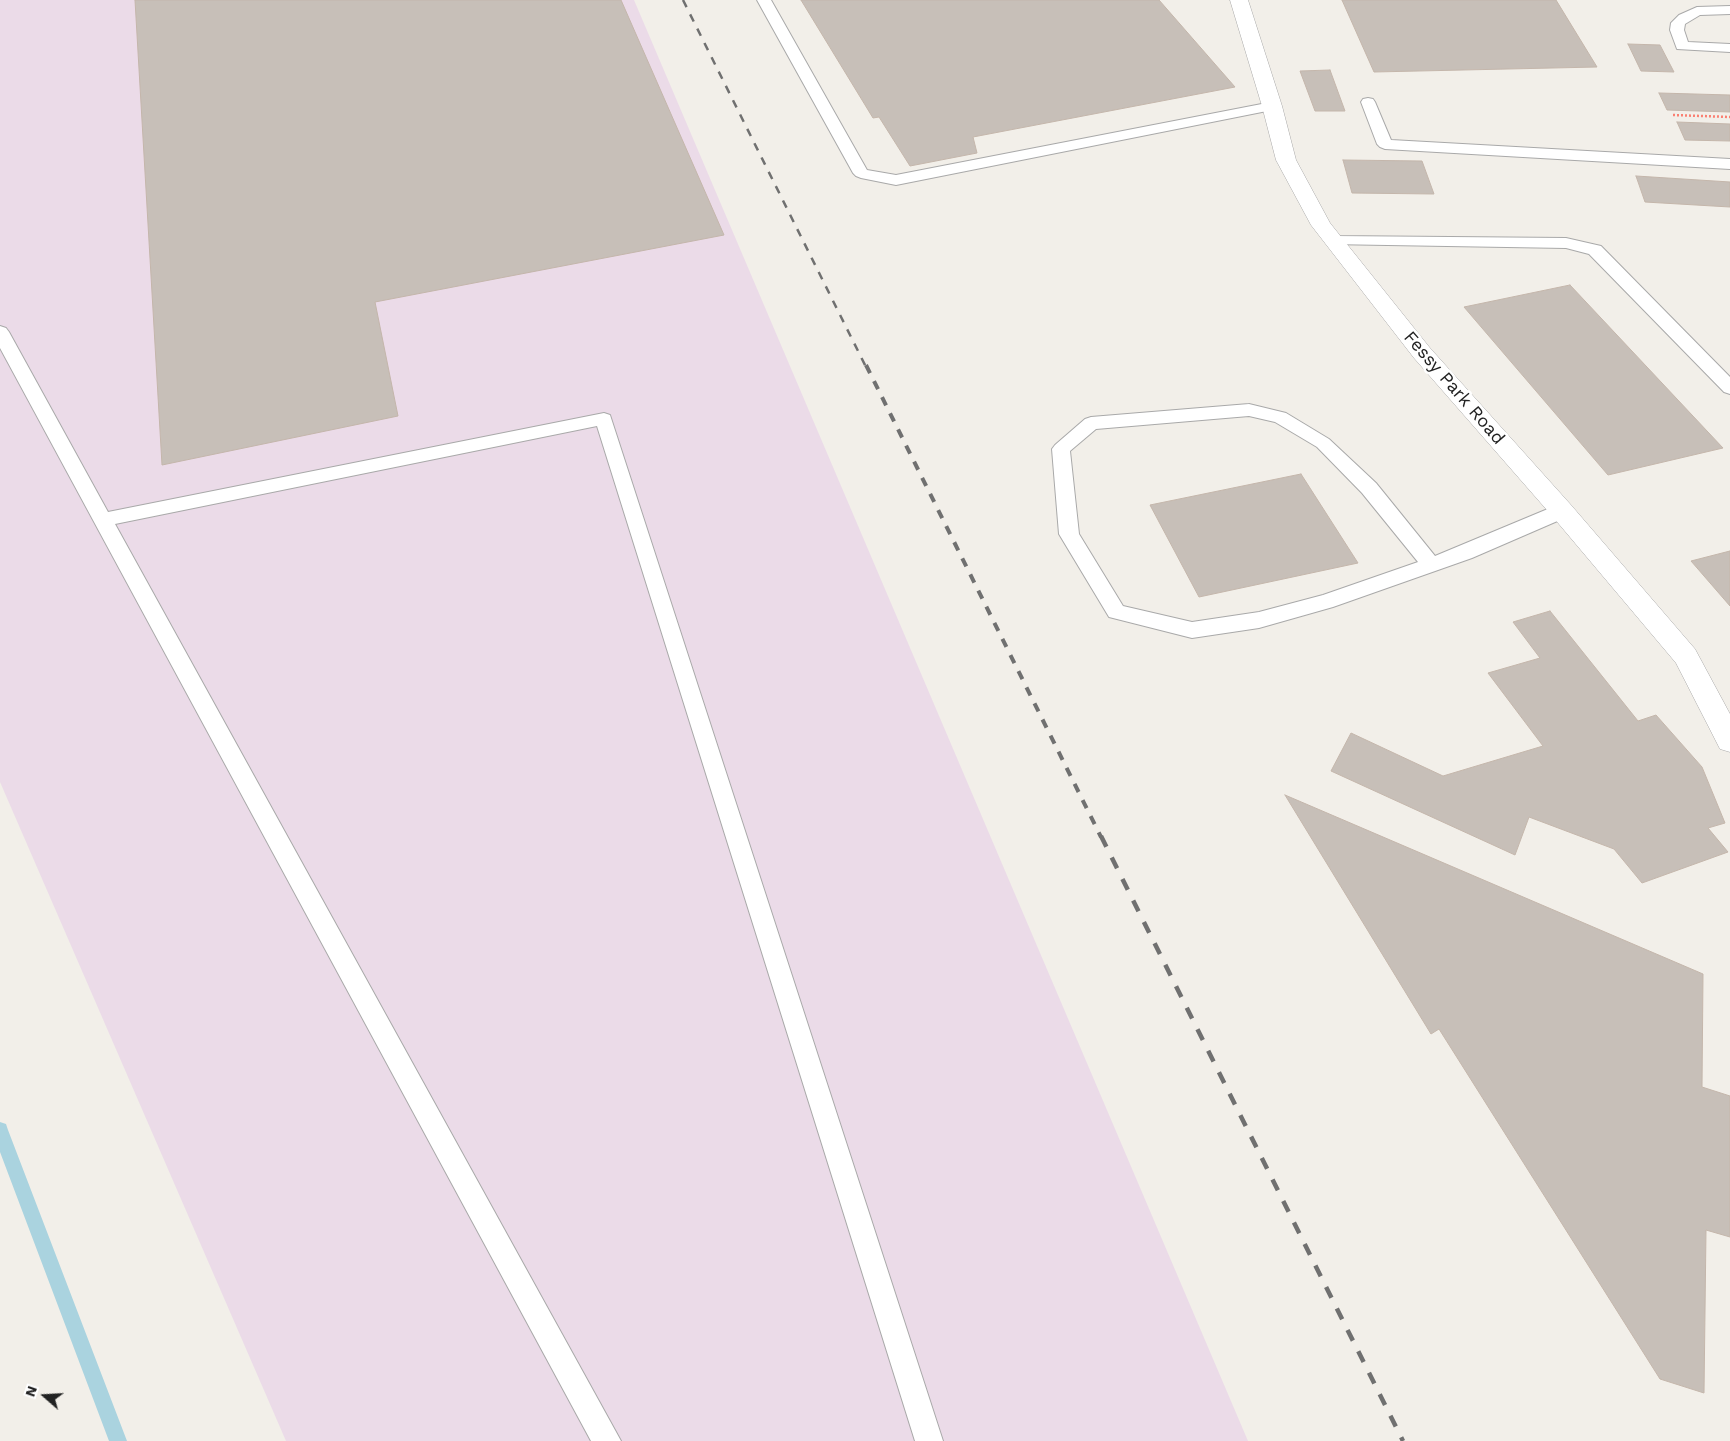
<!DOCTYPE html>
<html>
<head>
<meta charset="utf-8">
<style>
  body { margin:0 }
  #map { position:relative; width:1730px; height:1441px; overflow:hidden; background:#f2efe9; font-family:"Work Sans",sans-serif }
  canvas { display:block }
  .north { position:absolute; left:20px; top:1371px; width:50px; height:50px; -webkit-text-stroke:4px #fff; paint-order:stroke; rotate:289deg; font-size:14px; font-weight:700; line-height:20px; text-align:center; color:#222 }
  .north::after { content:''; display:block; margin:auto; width:18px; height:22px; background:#222; clip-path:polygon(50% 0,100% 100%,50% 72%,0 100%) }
</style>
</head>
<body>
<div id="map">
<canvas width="1730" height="1441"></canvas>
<div class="north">N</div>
</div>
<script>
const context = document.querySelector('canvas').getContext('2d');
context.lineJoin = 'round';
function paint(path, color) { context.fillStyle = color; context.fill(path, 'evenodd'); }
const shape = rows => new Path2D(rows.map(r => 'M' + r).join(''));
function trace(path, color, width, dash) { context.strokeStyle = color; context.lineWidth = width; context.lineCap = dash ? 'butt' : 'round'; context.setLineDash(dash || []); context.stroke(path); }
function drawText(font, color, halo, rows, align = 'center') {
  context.font = font + ' "Work Sans",sans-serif'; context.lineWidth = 5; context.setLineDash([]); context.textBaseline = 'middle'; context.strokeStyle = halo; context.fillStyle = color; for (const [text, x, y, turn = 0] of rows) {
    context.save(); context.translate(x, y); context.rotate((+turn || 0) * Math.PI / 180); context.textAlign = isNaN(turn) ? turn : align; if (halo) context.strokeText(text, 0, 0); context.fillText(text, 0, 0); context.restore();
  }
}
paint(shape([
  [0,0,634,0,1248,1441,286,1441,0,782]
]), '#ebdbe8');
paint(shape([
  [0,1122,6,1124,8,1130,127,1441,109,1441,0,1152,0,1122]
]), '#aad3df');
const building = shape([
  [135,0,621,0,724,235,375,302,398,416,162,465,135,0],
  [801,0,1159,0,1235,87,973,137,977,153,910,166,879,117,873,118,801,0],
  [1342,0,1556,0,1597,67,1374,72,1342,0],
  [1628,44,1660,45,1674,72,1641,71,1628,44],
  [1330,70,1345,111,1315,111,1300,71,1330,70],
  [1659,93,1730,95,1730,112,1667,110,1659,93],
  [1677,122,1730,124,1730,141,1685,140,1677,122],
  [1343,160,1422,161,1434,194,1352,193,1343,160],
  [1636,176,1730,182,1730,207,1645,202,1636,176],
  [1570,285,1723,448,1608,475,1464,307,1570,285],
  [1301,474,1358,563,1199,597,1150,505,1301,474],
  [1730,551,1730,606,1691,561,1730,551],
  [1550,611,1638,721,1656,715,1702,767,1725,823,1708,828,1728,852,1642,883,1614,849,1529,817,1515,855,1331,771,1351,733,1443,776,1543,746,1488,673,1540,658,1513,622,1550,611],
  [1285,795,1703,974,1702,1087,1730,1096,1730,1237,1706,1230,1704,1393,1660,1379,1439,1029,1431,1034,1285,795]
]);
paint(building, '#c7bfb8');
trace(building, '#c4b6ab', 1);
const service = shape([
  [757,0,771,0,867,170,896,175,1272,102,1277,103,1279,106,1277,109,1272,110,896,185,861,178,856,176,853,173,757,0],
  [1730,6,1730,14,1700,15,1685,24,1684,30,1688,42,1730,44,1730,52,1677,49,1670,30,1671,23,1679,15,1697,7,1730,6],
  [1368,98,1373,99,1375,102,1391,140,1730,159,1730,169,1385,149,1380,147,1377,144,1361,102,1363,99,1368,98],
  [1334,236,1566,238,1601,246,1730,377,1730,394,1724,392,1589,254,1566,248,1328,244,1326,241,1328,238,1334,236],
  [0,326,6,328,9,332,108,512,604,413,610,415,943,1441,915,1441,597,426,115,524,621,1441,591,1441,0,348,0,326],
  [1249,404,1286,413,1329,439,1376,483,1435,556,1555,506,1562,504,1569,506,1572,511,1569,516,1472,558,1333,607,1259,628,1192,638,1109,617,1059,534,1052,449,1055,445,1085,419,1091,417,1249,404],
  [1249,416,1275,422,1317,447,1362,493,1418,562,1323,595,1259,612,1192,622,1123,606,1079,534,1070,451,1096,429,1249,416]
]);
const minor = shape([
  [1230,0,1248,0,1282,106,1296,160,1330,223,1430,348,1571,505,1695,649,1730,714,1730,752,1720,749,1676,663,1553,517,1414,358,1311,225,1276,160,1262,106,1230,0]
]);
trace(service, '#a9a9a9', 2);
trace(minor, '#a9a9a9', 1);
trace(shape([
  [1673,115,1730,117]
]), '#fa8072', 2.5, [2, 2]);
paint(service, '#fff');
paint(minor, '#fff');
trace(shape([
  [683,0,866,367]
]), '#707070', 2.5, [8, 8]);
trace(shape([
  [866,365,1101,837]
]), '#707070', 4, [9, 9]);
trace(shape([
  [1101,836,1403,1441]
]), '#707070', 4.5, [12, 12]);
drawText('18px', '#222', '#fff', [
  ["Fessy Park Road",1454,388,49]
]);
</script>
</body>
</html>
